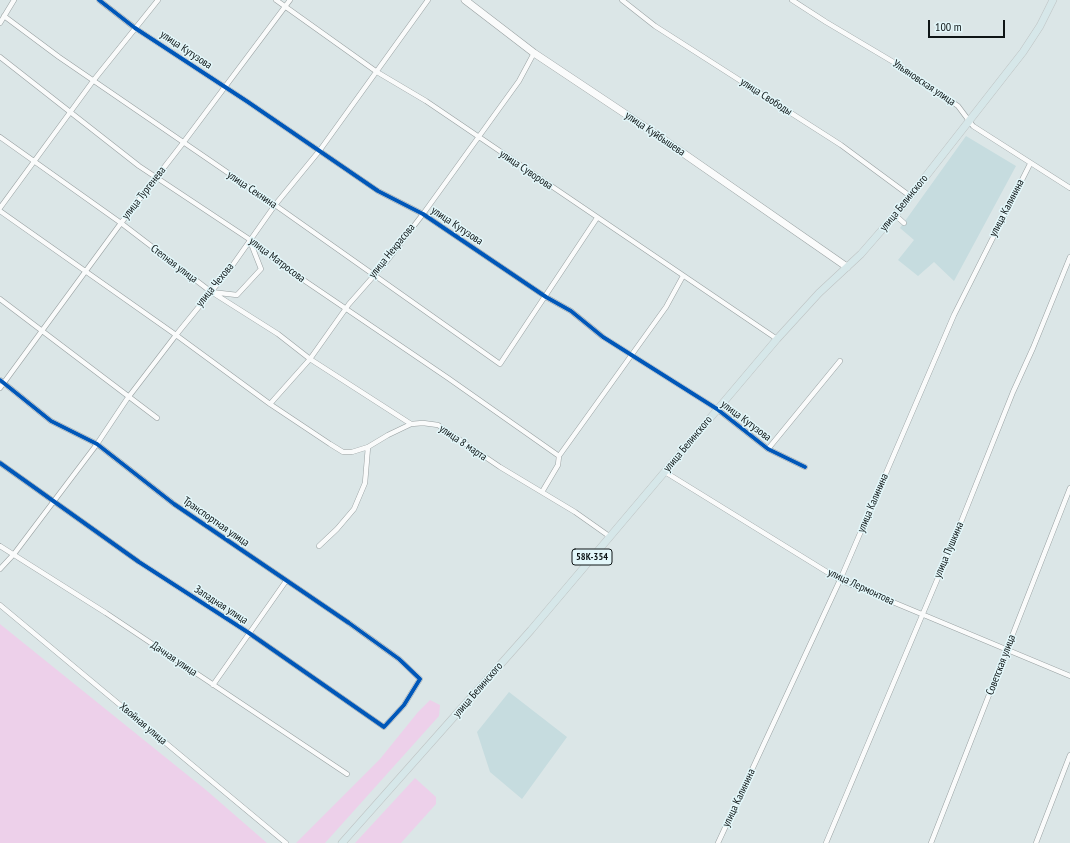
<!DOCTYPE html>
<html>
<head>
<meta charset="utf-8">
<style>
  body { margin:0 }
  #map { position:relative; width:1070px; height:843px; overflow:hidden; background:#dbe6e7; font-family:"PT Sans Narrow",sans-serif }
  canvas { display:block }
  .scale { position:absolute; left:928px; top:20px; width:77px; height:18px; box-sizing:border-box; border:2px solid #0e1516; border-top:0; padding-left:5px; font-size:12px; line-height:14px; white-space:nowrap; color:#0e1516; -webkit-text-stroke:3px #e3f7fa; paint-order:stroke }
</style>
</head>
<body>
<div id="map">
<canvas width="1070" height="843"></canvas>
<div class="scale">100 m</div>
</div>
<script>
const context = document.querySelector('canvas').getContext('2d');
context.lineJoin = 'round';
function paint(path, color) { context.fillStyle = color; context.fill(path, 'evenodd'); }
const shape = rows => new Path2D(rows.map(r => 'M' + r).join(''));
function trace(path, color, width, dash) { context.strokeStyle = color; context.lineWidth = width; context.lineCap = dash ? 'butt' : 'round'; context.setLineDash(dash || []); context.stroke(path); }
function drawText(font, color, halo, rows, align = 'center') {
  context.font = font + ' "PT Sans Narrow",sans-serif'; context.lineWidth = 3; context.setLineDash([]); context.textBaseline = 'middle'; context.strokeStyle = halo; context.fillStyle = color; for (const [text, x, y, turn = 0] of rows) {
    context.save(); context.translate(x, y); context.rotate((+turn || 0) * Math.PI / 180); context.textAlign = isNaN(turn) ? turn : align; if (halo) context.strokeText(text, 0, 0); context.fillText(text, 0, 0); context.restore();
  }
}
paint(shape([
  [966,136,1016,166,954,281,934,262,918,276,898,260,914,240,900,228],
  [509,692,567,737,522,799,490,772,477,732]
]), '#c6dcdf');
paint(shape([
  [0,624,206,790,267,843,0,843],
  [430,700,440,705,439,716,325,843,296,843,380,759,418,712],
  [415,778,436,797,436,804,401,843,355,843]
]), '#edd0ea');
const street = shape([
  [99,0,135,28,248,102,378,191,423,214,546,297,571,311,603,337,717,409,768,449,805,467],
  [276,0,377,72,426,101,777,339],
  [622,0,655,26,841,145,910,196],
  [792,0,826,22,895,63,958,106,973,126,1070,188],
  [4,16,59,57,275,205,500,364,597,218],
  [0,23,14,0],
  [0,57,139,166,249,239,283,266,448,378,559,456],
  [0,137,121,223,210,291,278,334,310,359,411,424],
  [0,208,93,81,158,0],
  [0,211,176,335,270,404,330,444,343,452,352,452,368,447],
  [895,215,904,223],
  [211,292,237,295,261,269,250,241],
  [0,299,157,418],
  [0,380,51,421,97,444,174,504,349,623,399,659,420,679,404,705,384,727,249,633,139,562,0,463],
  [0,388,121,223,183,143,290,0],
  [270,404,310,359,349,304,386,262,423,214,519,81,534,53],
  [768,449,840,361],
  [559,456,666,307,683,276],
  [665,472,840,580,1070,676],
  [542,492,558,465,559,456],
  [0,546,106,613,347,774],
  [319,546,337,529,354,509,365,483,368,447,388,435,411,424,423,423,438,425,500,467,575,512,609,536],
  [0,569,14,554,97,444,127,399,176,335,232,266,275,205,320,150,428,0],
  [0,605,286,843],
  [213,685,286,581],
  [718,843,840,580,954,315,1030,164],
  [826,843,951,547,1013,392,1033,348,1070,257],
  [931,843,1070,488],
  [1036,843,1070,755]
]);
const secondary = shape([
  [465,0,534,53,660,137,847,267]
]);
const primary = shape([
  [342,843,531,630,777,339,819,293,861,254,901,208,1023,52,1040,26,1053,0]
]);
trace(street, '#98a0a1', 5.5);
trace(secondary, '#98a0a1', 8);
trace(primary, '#bec3c3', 8);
trace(street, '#fafbfb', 4.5);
trace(secondary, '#fafbfb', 7);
trace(primary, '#d6e7e9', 7);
trace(shape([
  [99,0,135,28,248,102,378,191,423,214,546,297,571,311,603,337,717,409,768,449,805,467],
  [0,380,51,421,97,444,174,504,349,623,399,659,420,679,404,705,384,727,249,633,139,562,0,463]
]), '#0057b8', 4);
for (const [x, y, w] of [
  [592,557,40]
]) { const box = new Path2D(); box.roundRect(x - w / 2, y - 8, w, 16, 3); context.fillStyle = '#e3f7fa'; context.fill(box); trace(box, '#0e1516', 1); }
drawText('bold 10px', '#0e1516', null, [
  ["58К-354",592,557]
]);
drawText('11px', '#0e1516', '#e3f7fa', [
  ["улица Кутузова",186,50,34],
  ["Ульяновская улица",924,83,34],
  ["улица Свободы",766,97,33],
  ["улица Куйбышева",655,134,34],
  ["улица Суворова",526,170,34],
  ["улица Секнина",252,190,34],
  ["улица Тургенева",144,193,-52],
  ["улица Белинского",904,203,-51],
  ["улица Калинина",1007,208,-63],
  ["улица Кутузова",457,226,34],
  ["улица Некрасова",392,251,-51],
  ["улица Матросова",277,260,37],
  ["Степная улица",174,264,37],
  ["улица Чехова",215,285,-51],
  ["улица Кутузова",746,421,37],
  ["улица 8 марта",463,443,34],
  ["улица Белинского",688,444,-50],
  ["улица Калинина",873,503,-67],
  ["Транспортная улица",216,522,35],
  ["улица Пушкина",949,550,-67],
  ["улица Лермонтова",861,587,25],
  ["Западная улица",221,605,33],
  ["Дачная улица",174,659,34],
  ["Советская улица",1001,665,-69],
  ["улица Белинского",478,690,-49],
  ["Хвойная улица",143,724,40],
  ["улица Калинина",739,798,-65]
]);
</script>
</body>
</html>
